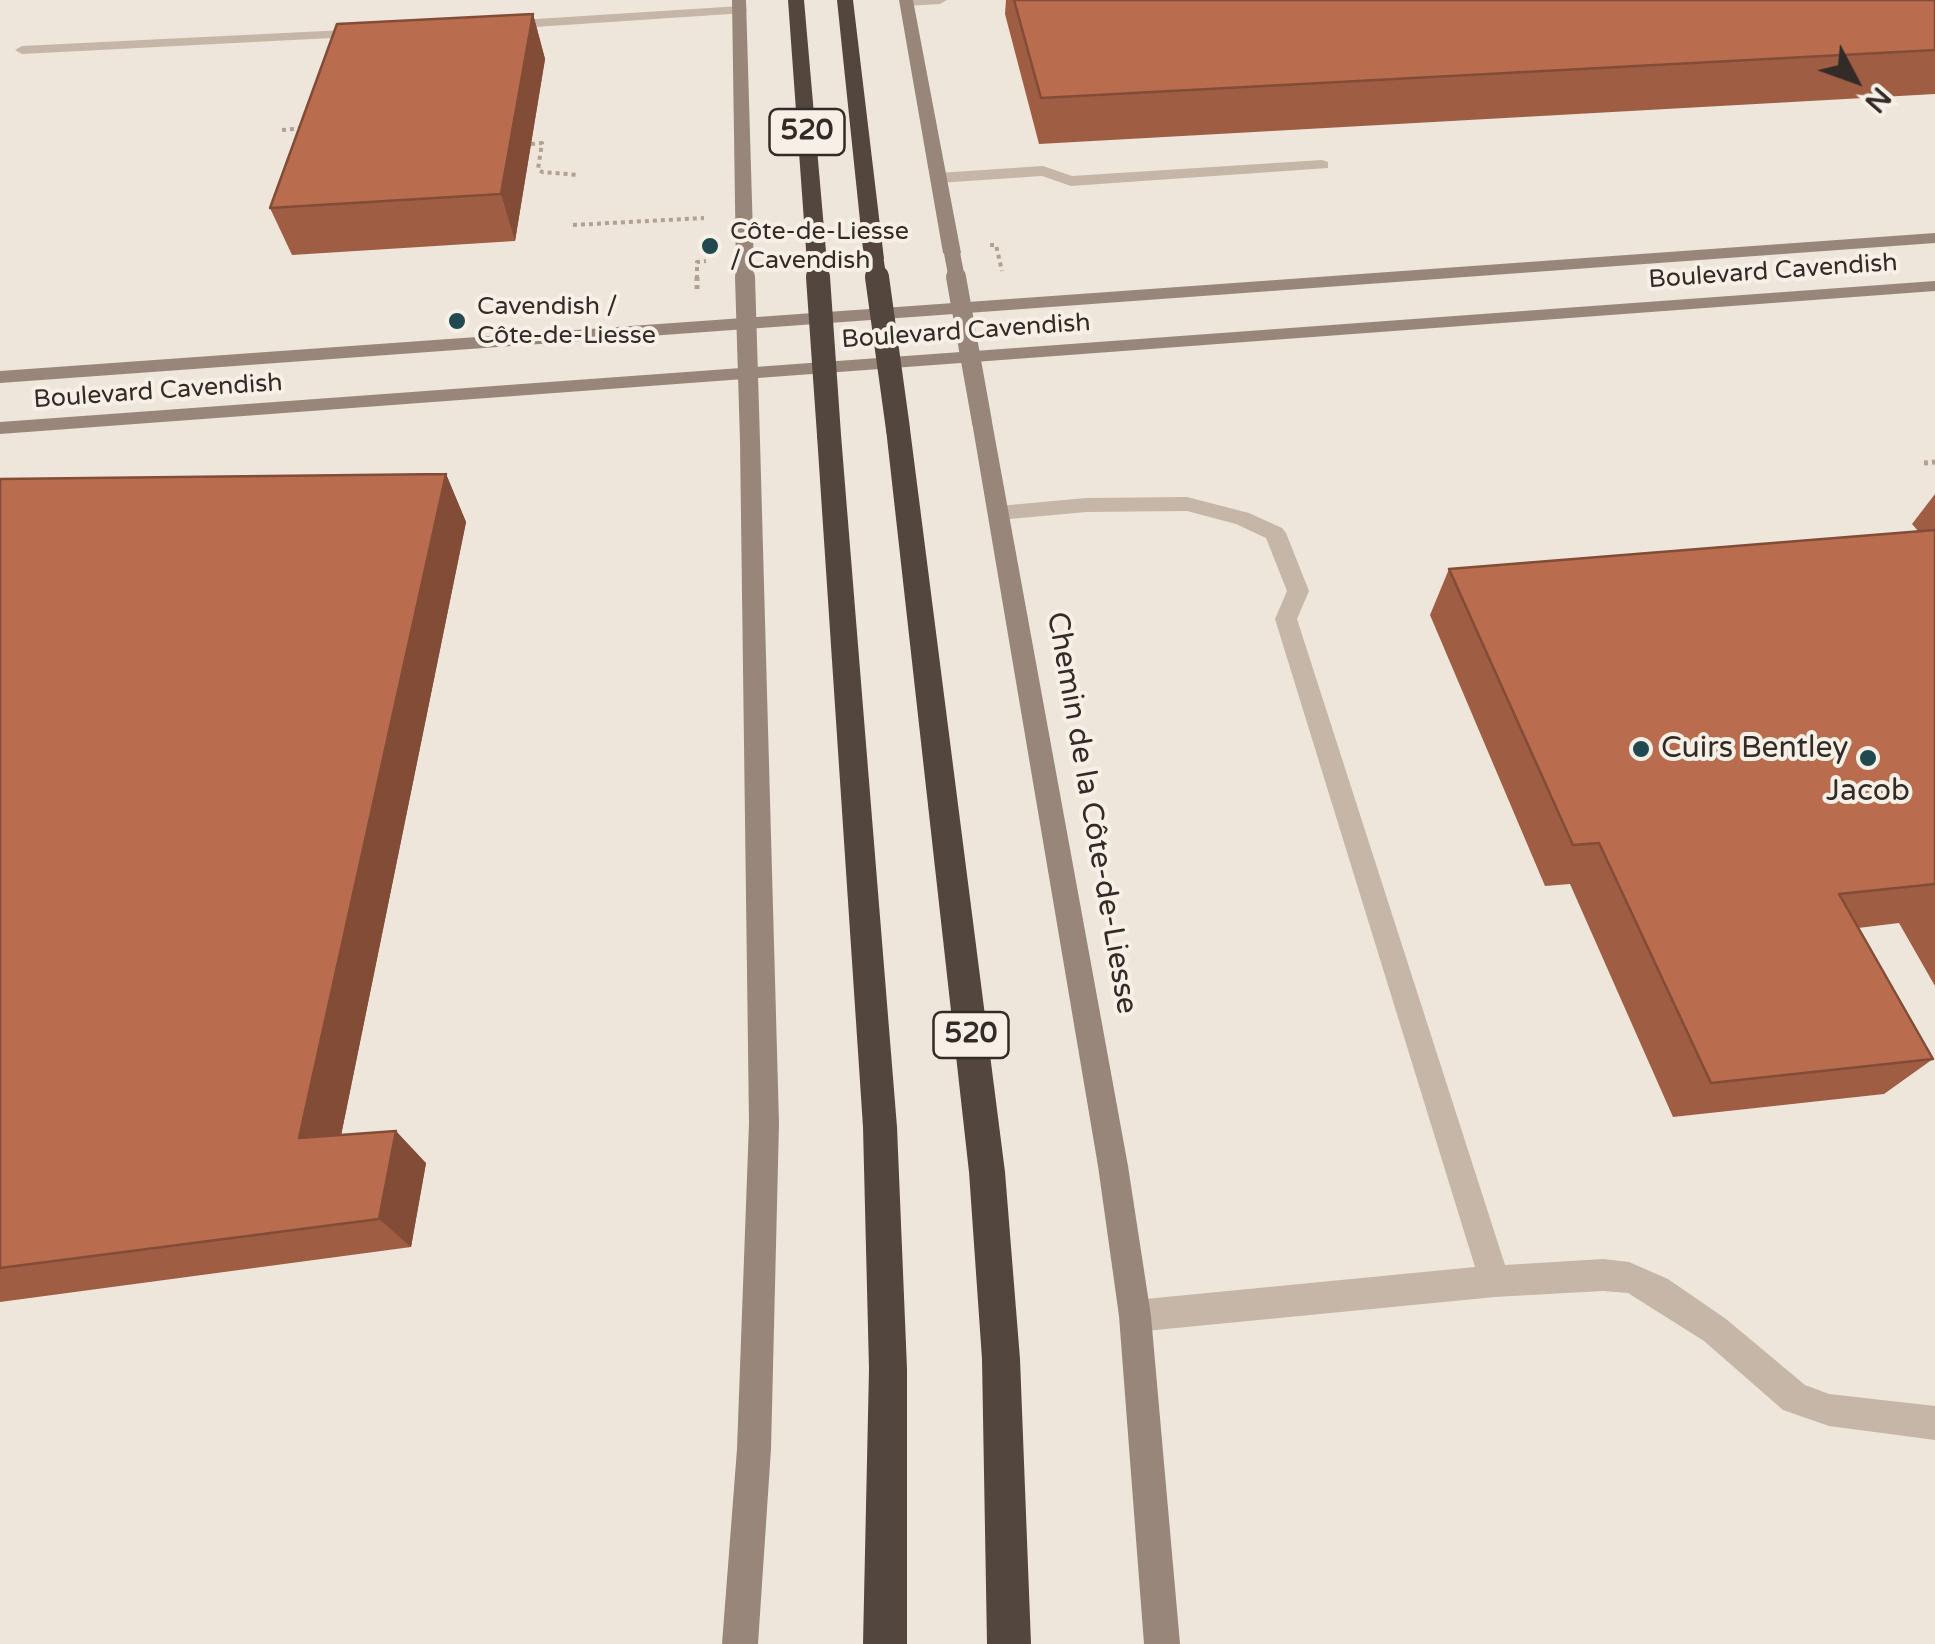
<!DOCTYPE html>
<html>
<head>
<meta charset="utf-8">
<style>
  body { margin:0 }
  #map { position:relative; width:1935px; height:1644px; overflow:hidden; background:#eee6db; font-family:"Varela Round",sans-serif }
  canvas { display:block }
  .north { position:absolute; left:1805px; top:30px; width:100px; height:100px; -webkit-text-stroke:8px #f7f0e6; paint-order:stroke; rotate:131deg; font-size:28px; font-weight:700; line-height:40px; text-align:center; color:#332b27 }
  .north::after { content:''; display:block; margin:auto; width:35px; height:45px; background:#332b27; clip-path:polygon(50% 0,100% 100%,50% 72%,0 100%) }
</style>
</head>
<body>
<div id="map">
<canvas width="1935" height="1644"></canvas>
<div class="north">N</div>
</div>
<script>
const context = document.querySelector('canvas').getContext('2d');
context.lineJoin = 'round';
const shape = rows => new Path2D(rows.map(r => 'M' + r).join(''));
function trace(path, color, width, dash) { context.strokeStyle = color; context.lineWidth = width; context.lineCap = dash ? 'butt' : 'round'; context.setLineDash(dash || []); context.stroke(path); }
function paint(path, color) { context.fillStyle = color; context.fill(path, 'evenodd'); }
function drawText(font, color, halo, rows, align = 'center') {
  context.font = font + ' "Varela Round",sans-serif'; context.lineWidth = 8; context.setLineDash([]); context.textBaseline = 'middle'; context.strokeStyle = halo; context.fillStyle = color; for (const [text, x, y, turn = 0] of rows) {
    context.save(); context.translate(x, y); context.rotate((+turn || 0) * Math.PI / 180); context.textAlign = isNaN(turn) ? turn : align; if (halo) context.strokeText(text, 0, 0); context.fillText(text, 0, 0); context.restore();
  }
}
trace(shape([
  [282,130,304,128],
  [531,144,542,143,538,169,542,172,579,175],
  [573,225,704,218],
  [990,245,996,245,1002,271],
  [697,279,697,262,706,261]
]), '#b1a192', 4, [4, 4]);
trace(shape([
  [697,277,697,290],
  [1924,463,1935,462]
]), '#b1a192', 5, [4, 4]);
paint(shape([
  [900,0,947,0,940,4,906,6,900,0],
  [740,6,747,10,745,13,505,29,498,25,505,21,740,6],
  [365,29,372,33,370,36,22,54,15,50,22,46,365,29],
  [1322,160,1328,162,1328,168,1071,186,1042,176,938,183,930,178,938,173,1043,166,1072,176,1322,160],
  [1187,497,1249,513,1282,528,1286,533,1309,591,1297,619,1505,1265,1603,1259,1629,1262,1668,1279,1726,1319,1805,1385,1829,1394,1935,1406,1935,1440,1829,1426,1783,1410,1704,1341,1628,1293,1603,1291,1495,1297,1135,1332,1124,1327,1119,1316,1124,1305,1135,1300,1475,1267,1275,619,1287,591,1266,538,1236,524,1187,511,1086,512,999,520,989,513,999,506,1086,498,1187,497]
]), '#c5b6a8');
paint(shape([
  [732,0,746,0,754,269,745,274,736,269,732,0],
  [899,0,913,0,961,253,952,258,943,253,899,0],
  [1935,233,1935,243,0,383,0,371,1935,233],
  [1935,281,1935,291,0,434,0,422,1935,281],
  [982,416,992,422,1128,1166,1151,1316,1180,1644,1144,1644,1119,1316,1098,1166,972,422,982,416],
  [750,435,760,441,779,1123,771,1449,758,1644,722,1644,737,1449,749,1123,740,441,750,435]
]), '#98867a');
paint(shape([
  [788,0,804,0,827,263,817,269,807,263,788,0],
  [837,0,853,0,884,259,874,265,864,259,837,0],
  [898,421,910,429,1005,1172,1020,1359,1031,1644,987,1644,982,1359,969,1172,886,429,898,421],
  [829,427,841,435,897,1127,907,1369,907,1644,863,1644,869,1369,863,1127,817,435,829,427]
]), '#53463f');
trace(shape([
  [952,253,957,279],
  [745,269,745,279]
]), '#98867a', 16);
trace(shape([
  [745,277,750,441],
  [956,277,982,422]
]), '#98867a', 20);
trace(shape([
  [874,259,877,279],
  [817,263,818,279]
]), '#53463f', 19);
trace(shape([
  [818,277,829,435],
  [877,277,898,429]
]), '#53463f', 24);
paint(shape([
  [1006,0,1935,0,1935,94,1039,144,1005,14],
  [533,14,545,59,515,241,292,255,270,208],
  [446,474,466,522,341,1135,426,1163,411,1247,0,1302,0,479],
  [1935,494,1935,986,1899,923,1858,928,1933,1059,1884,1094,1673,1117,1570,884,1545,886,1430,615,1449,569,1918,531,1912,524]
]), '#9f5e43');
paint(shape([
  [533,14,545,59,515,241,501,194],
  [446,474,466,522,334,1170,299,1138],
  [396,1131,426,1163,411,1247,379,1219]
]), '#824c37');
const building = shape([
  [1014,0,1935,0,1935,50,1041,98,1014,0],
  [533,14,501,194,270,208,337,24,533,14],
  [446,474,299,1138,396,1131,379,1219,0,1268,0,479,446,474],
  [1935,530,1935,884,1839,894,1933,1059,1711,1083,1599,843,1573,845,1449,569,1935,530]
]);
paint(building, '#b96d4e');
trace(building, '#824c37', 2.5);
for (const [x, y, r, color] of [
  [710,246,10,"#214a50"],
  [457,321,10,"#214a50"],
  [1641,749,10,"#214a50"],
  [1868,758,10,"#214a50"]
]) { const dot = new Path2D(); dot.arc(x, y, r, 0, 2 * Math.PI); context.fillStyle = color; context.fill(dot); trace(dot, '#f7f0e6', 4); }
drawText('25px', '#332b27', '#f7f0e6', [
  ["Côte-de-Liesse",730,232],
  ["/ Cavendish",730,261],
  ["Cavendish /",477,307],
  ["Côte-de-Liesse",477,336]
], 'left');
drawText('25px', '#332b27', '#f7f0e6', [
  ["Boulevard Cavendish",1773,272,-4],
  ["Boulevard Cavendish",966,332,-4],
  ["Boulevard Cavendish",158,392,-4]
]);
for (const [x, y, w] of [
  [807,132,75],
  [971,1035,75]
]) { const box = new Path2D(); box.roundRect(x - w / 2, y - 23, w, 46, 8); context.fillStyle = '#f7f0e6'; context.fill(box); trace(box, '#332b27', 2.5); }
drawText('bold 28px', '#332b27', null, [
  ["520",807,132],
  ["520",971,1035]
]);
drawText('30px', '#332b27', '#f7f0e6', [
  ["Cuirs Bentley",1661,749],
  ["Jacob",1868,792,"center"]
], 'left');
drawText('30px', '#332b27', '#f7f0e6', [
  ["Chemin de la Côte-de-Liesse",1091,813,80]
]);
</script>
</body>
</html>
